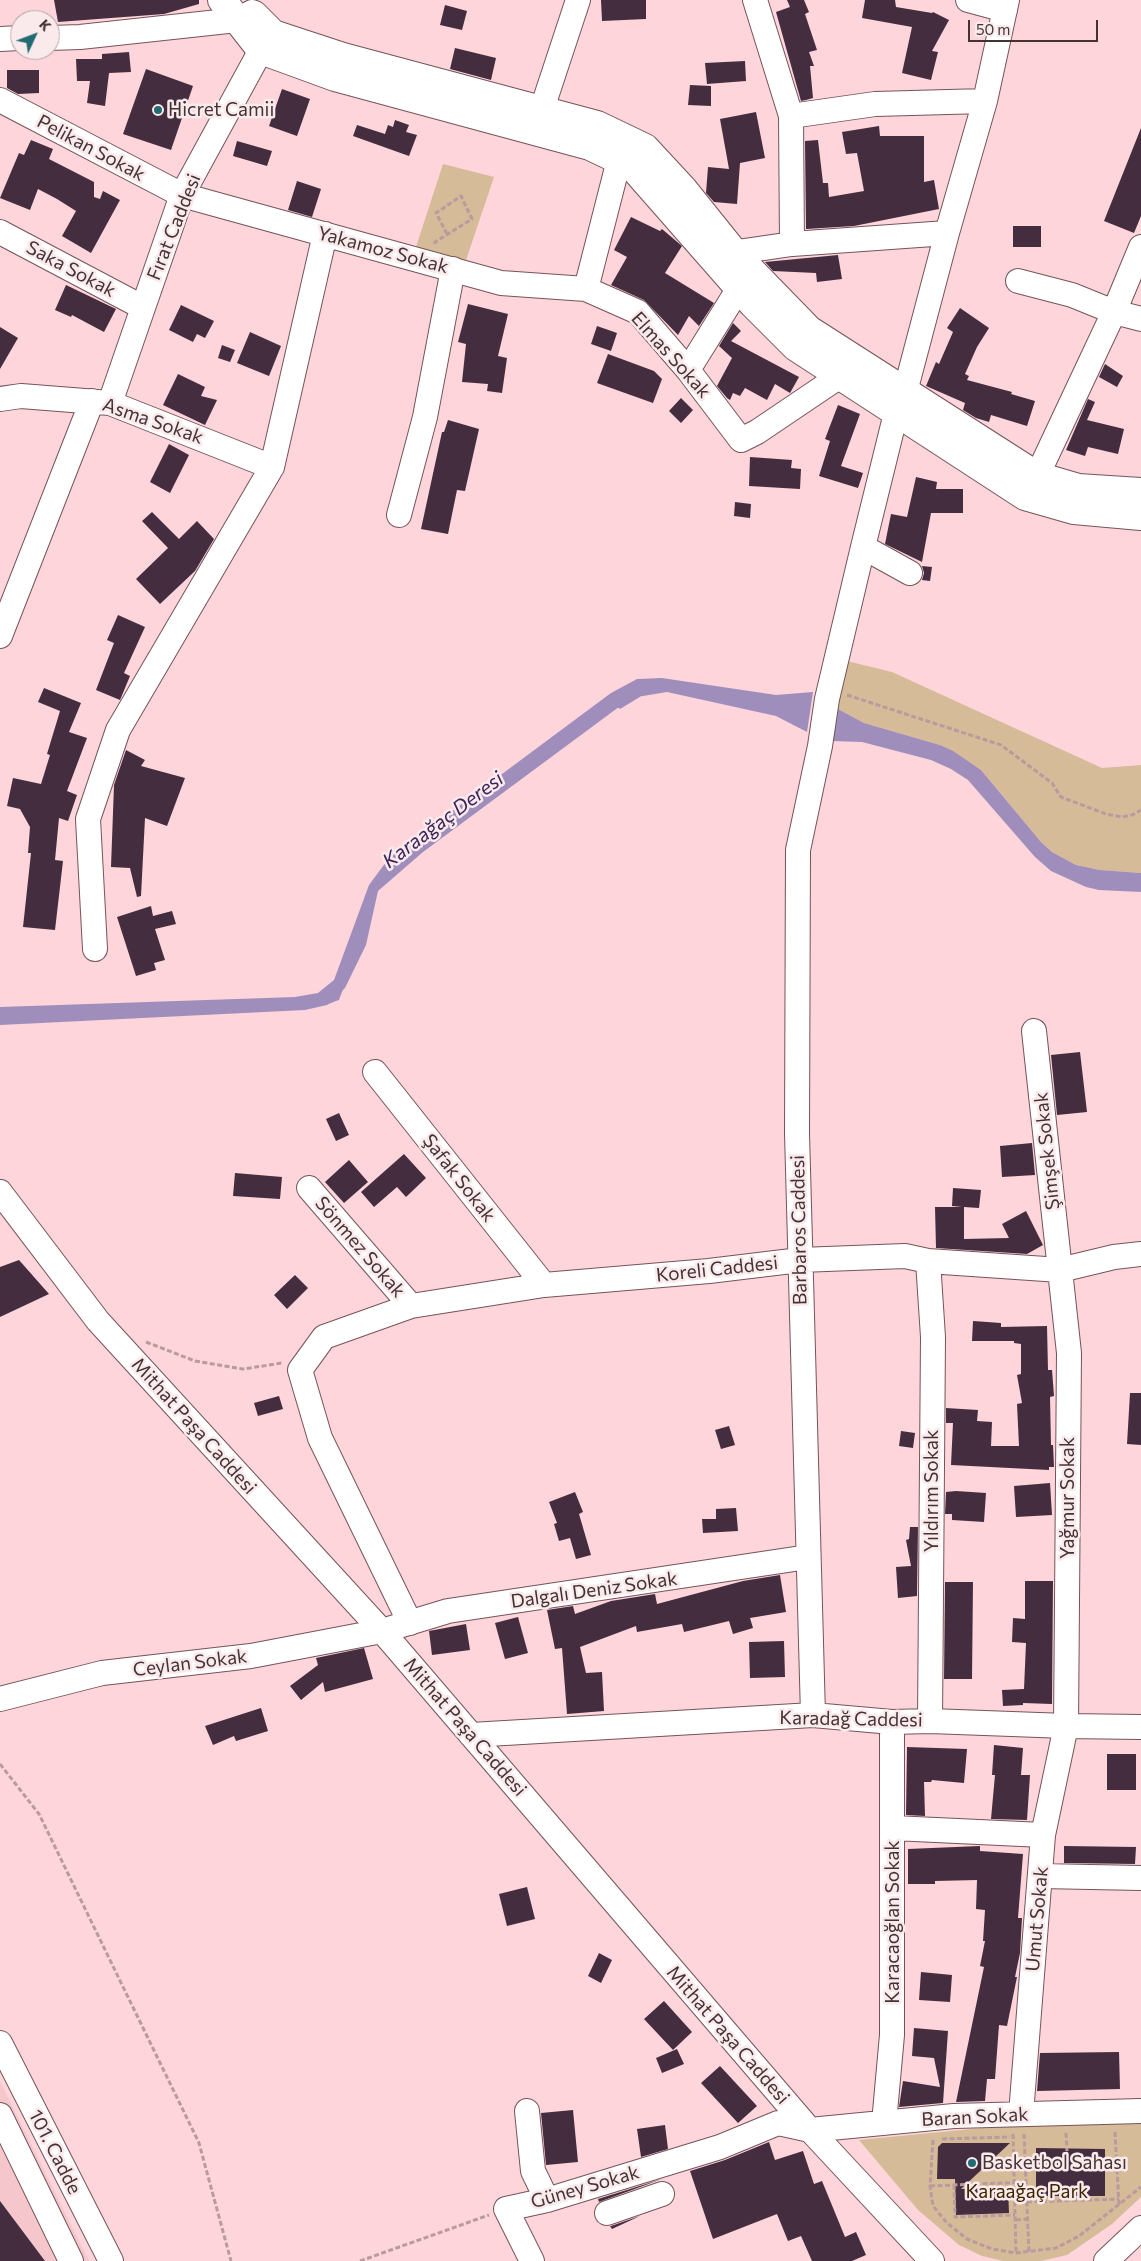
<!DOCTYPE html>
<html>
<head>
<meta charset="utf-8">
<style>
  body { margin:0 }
  #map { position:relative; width:1141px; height:2261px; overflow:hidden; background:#fdd5db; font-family:Commissioner,sans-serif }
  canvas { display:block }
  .north { position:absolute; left:10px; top:10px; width:50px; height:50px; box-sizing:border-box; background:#faeaec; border:1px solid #b1a1a3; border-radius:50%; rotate:47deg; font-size:14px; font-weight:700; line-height:20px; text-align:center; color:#433335 }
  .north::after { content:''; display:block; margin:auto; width:18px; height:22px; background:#216c72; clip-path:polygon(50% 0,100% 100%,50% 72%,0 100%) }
  .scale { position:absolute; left:968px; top:20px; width:130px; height:22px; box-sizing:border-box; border:2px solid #433335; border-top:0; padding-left:6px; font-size:15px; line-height:18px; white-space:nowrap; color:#433335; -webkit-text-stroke:4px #faeaec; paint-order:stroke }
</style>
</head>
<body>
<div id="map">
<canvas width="1141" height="2261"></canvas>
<div class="north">K</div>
<div class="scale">50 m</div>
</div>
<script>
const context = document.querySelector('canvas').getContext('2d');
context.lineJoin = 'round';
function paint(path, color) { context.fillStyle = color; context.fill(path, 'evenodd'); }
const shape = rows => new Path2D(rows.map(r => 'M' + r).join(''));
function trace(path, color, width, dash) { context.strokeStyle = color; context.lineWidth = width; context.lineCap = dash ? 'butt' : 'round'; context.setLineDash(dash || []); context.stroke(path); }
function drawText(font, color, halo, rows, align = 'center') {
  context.font = font + ' Commissioner,sans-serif'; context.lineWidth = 5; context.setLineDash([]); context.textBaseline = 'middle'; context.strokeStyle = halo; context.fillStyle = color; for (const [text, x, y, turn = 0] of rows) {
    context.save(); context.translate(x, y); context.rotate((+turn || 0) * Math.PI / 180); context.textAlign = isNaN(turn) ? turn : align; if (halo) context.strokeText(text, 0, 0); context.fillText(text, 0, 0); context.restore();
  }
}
paint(shape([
  [0,2081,89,2261,0,2261]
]), '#f6c6cd');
paint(shape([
  [443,164,494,177,464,266,414,253],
  [847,661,892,672,1102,768,1141,765,1141,873,1100,870,1076,865,1052,852,1041,842,981,770,940,745,864,723,836,708],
  [1141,2123,1141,2197,1112,2224,1067,2255,1041,2261,1003,2261,982,2256,959,2245,918,2210,859,2140,1023,2124]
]), '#d6bb98');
paint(shape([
  [662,678,776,695,813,692,807,732,776,716,667,692,631,698,423,852,378,891,366,945,345,988,327,1005,305,1010,0,1025,0,1007,295,997,318,993,334,980,369,885,389,858,611,693,637,679],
  [836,708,864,723,940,745,953,751,981,770,1041,842,1052,852,1076,865,1100,870,1141,873,1141,892,1099,890,1086,887,1051,871,1035,857,968,780,951,769,931,760,862,742,831,741]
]), '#9f8ebb');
trace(shape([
  [620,706,638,695],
  [327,1002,337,998,340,990]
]), '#9f8ebb', 5);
paint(shape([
  [54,0,199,0,199,4,164,14,58,22],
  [601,0,646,0,646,19,602,21],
  [787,0,804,0,809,12,805,14,817,50,809,52,814,66,810,66,813,98,806,100,801,101,776,12,790,7],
  [865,0,895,0,896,7,932,13,933,12,949,20,932,51,938,52,931,80,902,73,912,27,862,18],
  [445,5,467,11,462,30,440,25],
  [455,48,496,58,491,80,450,69],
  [129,52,131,72,109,73,105,106,87,103,90,81,77,81,76,59,102,59,102,54],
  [745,61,746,81,707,84,705,63],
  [146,69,193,86,171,150,123,134],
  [7,70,39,70,39,93,18,94,7,88],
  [690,85,711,86,711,106,688,105],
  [282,89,310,99,297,136,269,126],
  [756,112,765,158,740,163,737,204,714,202,706,193,708,167,729,169,720,119],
  [395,120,409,125,406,132,417,135,409,156,353,136,357,125,385,134,388,125,393,127],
  [879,126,880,136,924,136,924,182,934,180,939,209,854,226,806,229,805,141,818,140,823,183,828,183,829,197,864,191,857,153,846,154,842,132],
  [1141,128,1141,216,1134,233,1104,221],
  [31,140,53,149,49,159,94,182,94,197,100,199,103,191,120,200,91,253,62,236,76,211,57,199,38,189,30,210,0,198,19,153,24,155],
  [237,141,272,151,267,166,233,156],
  [297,181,321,189,312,217,288,210],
  [631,217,660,231,662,229,682,246,665,273,714,303,699,326,689,316,678,335,644,300,611,285,627,257,614,250],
  [1013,226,1041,226,1041,247,1013,247],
  [838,255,842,279,817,282,816,273,773,271,765,262],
  [66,285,116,309,104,332,72,315,71,317,55,310],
  [468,304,508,314,498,356,507,358,502,393,487,391,488,384,462,382,466,344,458,342],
  [181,305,214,321,205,338,197,334,193,342,169,330],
  [960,308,989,328,977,347,965,374,969,376,967,380,1012,392,1011,394,1035,401,1027,426,991,415,989,422,976,418,963,410,965,403,926,386,936,362,939,364,953,332,947,328],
  [733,323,741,331,731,341,799,377,790,393,775,384,767,400,745,388,740,396,733,393,730,400,727,398,717,386,732,358,719,346],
  [597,326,617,333,611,351,591,344],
  [0,327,18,338,0,369],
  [250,332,281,346,269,376,237,363],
  [222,345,235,350,230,362,218,358],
  [608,354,654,371,662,379,653,403,597,383],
  [1105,364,1123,376,1117,387,1099,377],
  [178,374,205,387,201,396,217,400,205,425,163,405],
  [681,398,693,410,681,423,669,411],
  [1088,399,1095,402,1087,420,1124,429,1118,454,1088,447,1085,456,1066,450],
  [838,405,860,414,841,466,863,473,858,488,819,476,830,441,825,439],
  [448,420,479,429,465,491,457,490,448,534,421,529,442,432,444,432],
  [169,444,189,455,170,493,150,482],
  [750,457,792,460,791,468,801,469,800,489,749,486],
  [916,477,937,482,936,489,963,489,963,513,931,513,922,562,885,544,891,514,907,517],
  [735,502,751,504,750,518,734,516],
  [152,512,179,539,197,521,214,539,195,571,160,604,136,579,168,548,142,521],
  [922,566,932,567,930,581,922,580,924,573],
  [118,615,145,627,124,673,130,676,120,700,96,690,114,643,107,640],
  [44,688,81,703,69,732,87,738,67,791,77,795,68,821,59,818,55,860,63,861,55,930,23,927,31,853,28,853,30,827,20,809,7,806,13,778,41,784,50,755,47,754,60,711,38,702],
  [126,750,145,760,141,766,185,778,167,826,145,818,141,896,137,897,130,868,111,867,114,785],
  [151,906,153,916,172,911,176,924,155,929,165,960,154,963,156,970,136,976,117,917],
  [1080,1052,1087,1112,1057,1115,1051,1055],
  [339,1113,349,1135,336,1141,326,1119],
  [1032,1143,1035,1175,1002,1177,1000,1146],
  [404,1154,426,1178,406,1197,397,1187,374,1207,361,1192],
  [349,1160,368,1182,344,1203,325,1182],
  [235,1173,282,1177,280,1199,233,1196],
  [953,1188,981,1190,979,1208,964,1207,964,1239,1009,1238,1002,1224,1026,1211,1043,1245,1027,1254,936,1248,935,1207,962,1207,952,1206],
  [19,1260,49,1294,0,1317,0,1267],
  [295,1275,308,1288,287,1309,274,1295],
  [973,1321,1001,1323,1001,1327,1047,1326,1048,1370,1052,1370,1054,1396,1050,1397,1051,1445,1053,1445,1054,1467,1049,1467,1049,1470,951,1465,953,1423,946,1423,946,1408,978,1410,977,1421,992,1422,991,1446,1019,1446,1017,1404,1022,1403,1017,1375,1021,1374,1021,1344,1014,1343,1014,1341,972,1341],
  [1130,1393,1141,1393,1141,1445,1127,1444],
  [279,1396,283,1409,258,1416,254,1403],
  [729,1426,735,1445,721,1449,715,1430],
  [901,1431,915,1433,913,1448,899,1446],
  [1050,1483,1052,1515,1016,1517,1014,1486],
  [956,1491,986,1493,984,1522,952,1520,952,1514,945,1514,946,1492],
  [575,1492,583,1512,579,1514,591,1555,576,1559,570,1538,559,1541,554,1524,557,1523,549,1502],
  [736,1508,738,1531,703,1533,702,1519,716,1519,716,1509],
  [910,1527,918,1527,917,1596,898,1598,896,1567,911,1566,906,1540,909,1539],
  [780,1575,786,1612,750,1618,753,1628,733,1634,729,1621,684,1632,682,1624,637,1632,636,1626,580,1647,586,1673,602,1672,604,1711,567,1714,562,1648,555,1649,547,1610,573,1606,575,1614,611,1601,655,1594,657,1604,743,1581],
  [1025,1581,1053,1581,1052,1704,1023,1703,1023,1705,1003,1706,1002,1690,1024,1689,1026,1643,1012,1642,1013,1618,1025,1619],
  [945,1582,973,1582,972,1679,944,1679],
  [518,1617,528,1653,505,1659,495,1623],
  [466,1624,470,1650,432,1655,429,1631],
  [784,1641,785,1677,750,1678,749,1642],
  [364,1648,373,1679,325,1692,323,1682,301,1700,290,1686,318,1665,316,1658],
  [261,1708,268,1731,236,1741,234,1736,213,1745,205,1726],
  [994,1745,1023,1748,1021,1775,1030,1775,1027,1820,991,1819,995,1775,992,1775],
  [907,1747,967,1749,964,1783,932,1780,931,1782,924,1782,925,1816,906,1815],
  [1107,1754,1136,1754,1136,1790,1107,1790],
  [980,1846,980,1851,1023,1854,1018,1918,1022,1918,1020,1953,1015,1977,1017,1977,1007,2026,999,2025,995,2079,987,2079,985,2101,956,2102,984,1967,980,1966,985,1941,983,1941,985,1910,976,1909,977,1880,935,1881,935,1884,908,1884,908,1849],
  [1064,1846,1136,1847,1135,1864,1064,1863],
  [527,1887,535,1919,507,1926,499,1894],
  [599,1953,612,1960,601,1983,588,1976],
  [921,1972,952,1975,950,2002,919,2000],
  [664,2001,692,2032,673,2050,644,2019],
  [914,2028,948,2031,943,2103,899,2107,903,2081,940,2087,934,2058,912,2056],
  [677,2049,684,2064,662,2073,656,2058],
  [1119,2052,1120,2089,1037,2091,1040,2053],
  [720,2066,757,2106,738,2123,701,2083],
  [573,2110,578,2162,546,2165,541,2113],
  [665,2125,668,2149,641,2157,637,2129],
  [769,2142,775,2160,803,2151,814,2184,822,2181,845,2237,856,2232,866,2255,852,2261,812,2261,801,2236,788,2241,777,2214,713,2239,690,2171,725,2160],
  [942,2143,1010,2143,961,2189,1008,2188,1009,2213,956,2215,955,2179,937,2179,938,2147],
  [1036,2148,1105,2149,1105,2196,1036,2196],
  [662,2179,599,2202,598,2199],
  [0,2201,45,2261,0,2261],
  [640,2216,612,2229,610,2226,611,2226]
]), '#442d3f');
const minor = shape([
  [755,0,791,116,792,244],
  [968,0,1005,10],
  [50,38,80,37,237,20,252,12],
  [0,39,20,38],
  [0,100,182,195,501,283,586,289,638,312,688,370,741,440,757,432,840,376],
  [541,112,578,0],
  [791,116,875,104,985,101],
  [0,232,142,307],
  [736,255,744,251,792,244,947,233],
  [1018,281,1072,295,1114,312,1141,319],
  [586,289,619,160],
  [688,370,739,288],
  [0,399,21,396,110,403,272,467],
  [110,403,182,195,261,50,272,35],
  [1037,476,1114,312,1141,247],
  [399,515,425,417,453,269],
  [863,547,910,573],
  [0,636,92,401],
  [95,949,88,819,118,730,272,467,325,234],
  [375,1072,544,1285],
  [309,1188,411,1306],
  [0,1192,98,1321,382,1631,810,2130,932,2261],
  [928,1261,933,1337,930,1721],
  [410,1623,320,1438,300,1370,324,1337,411,1306,544,1285,709,1271,800,1260,905,1256,928,1261,1060,1270,1114,1257,1141,1254],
  [0,1699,102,1673,251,1656,382,1631,448,1611,808,1557],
  [813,1715,797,1133,798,850,820,746,827,699,863,547,896,413,905,392,947,233,985,101,1007,0],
  [471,1735,813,1715,892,1722,930,1721,1066,1726,1141,1727],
  [893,1828,1043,1835],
  [1040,1876,1141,1878],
  [0,2043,111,2261],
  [527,2111,533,2171,547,2200],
  [1021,2114,1043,1835,1066,1726,1069,1353,1034,1031],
  [0,2115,71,2261],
  [884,2123,892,2035,892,1722],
  [607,2213,662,2194],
  [532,2261,506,2209,547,2200,720,2147,778,2123,810,2130,954,2116,1141,2111],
  [1106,2261,1141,2228]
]);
const major = shape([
  [222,0,261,50,335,77,590,146,632,166,753,304,796,347,1025,496,1074,510,1141,516],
  [254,15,273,34,343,57,597,125,645,148,683,189,736,255,809,330,1037,476,1078,488,1141,492]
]);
trace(minor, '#755459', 26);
trace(major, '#755459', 30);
trace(shape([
  [435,244,435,242,472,219,461,196,436,213,447,234],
  [847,695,1001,745,1052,783,1061,797,1106,814,1122,817,1132,815,1141,810],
  [146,1342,195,1361,243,1369,282,1363],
  [0,1764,39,1814,199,2143,231,2261],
  [1115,2132,1119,2205],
  [1066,2133,1067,2151],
  [1013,2134,1016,2253],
  [1024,2134,1029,2253],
  [942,2139,1010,2137],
  [933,2140,930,2186,933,2206,947,2223,967,2239,992,2249,1016,2253,1056,2248,1079,2236,1141,2187],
  [954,2185,955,2217,1015,2215],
  [930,2186,1026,2182],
  [1027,2202,1119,2199],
  [1016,2220,1027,2219],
  [360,2261,489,2215]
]), '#b99a9e', 3, [5, 2.5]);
trace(minor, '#fff', 24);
trace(major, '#fff', 28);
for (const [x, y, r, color] of [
  [158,110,5,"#216c72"],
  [972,2163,5,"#216c72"]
]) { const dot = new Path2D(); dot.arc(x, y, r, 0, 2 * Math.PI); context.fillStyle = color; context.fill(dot); trace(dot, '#faeaec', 2); }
drawText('19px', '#433335', '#faeaec', [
  ["Hicret Camii",168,110],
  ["Basketbol Sahası",982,2163]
], 'left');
drawText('19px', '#433335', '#faeaec', [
  ["Pelikan Sokak",91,148,28],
  ["Fırat Caddesi",174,227,-68],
  ["Yakamoz Sokak",383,250,15],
  ["Saka Sokak",71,269,28],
  ["Elmas Sokak",671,355,48],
  ["Asma Sokak",153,421,19],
  ["Şimşek Sokak",1047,1151,-96],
  ["Şafak Sokak",459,1178,52],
  ["Barbaros Caddesi",799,1230,-91],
  ["Sönmez Sokak",360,1247,49],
  ["Koreli Caddesi",717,1269,-6],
  ["Mithat Paşa Caddesi",194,1426,48],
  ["Yıldırım Sokak",932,1491,-90],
  ["Yağmur Sokak",1068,1498,-90],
  ["Dalgalı Deniz Sokak",594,1590,-8],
  ["Ceylan Sokak",190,1663,-7],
  ["Karadağ Caddesi",851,1719,1],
  ["Mithat Paşa Caddesi",465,1727,49],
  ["Umut Sokak",1037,1919,-85],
  ["Karacaoğlan Sokak",893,1922,-90],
  ["Mithat Paşa Caddesi",728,2035,49],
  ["Baran Sokak",975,2117,-3],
  ["101. Cadde",55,2152,63],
  ["Güney Sokak",585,2187,-16]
]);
drawText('19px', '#3b2602', '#faeaec', [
  ["Karaağaç Park",1027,2192]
]);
drawText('italic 20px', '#3c235a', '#faeaec', [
  ["Karaağaç Deresi",443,820,-37]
]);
</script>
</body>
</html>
